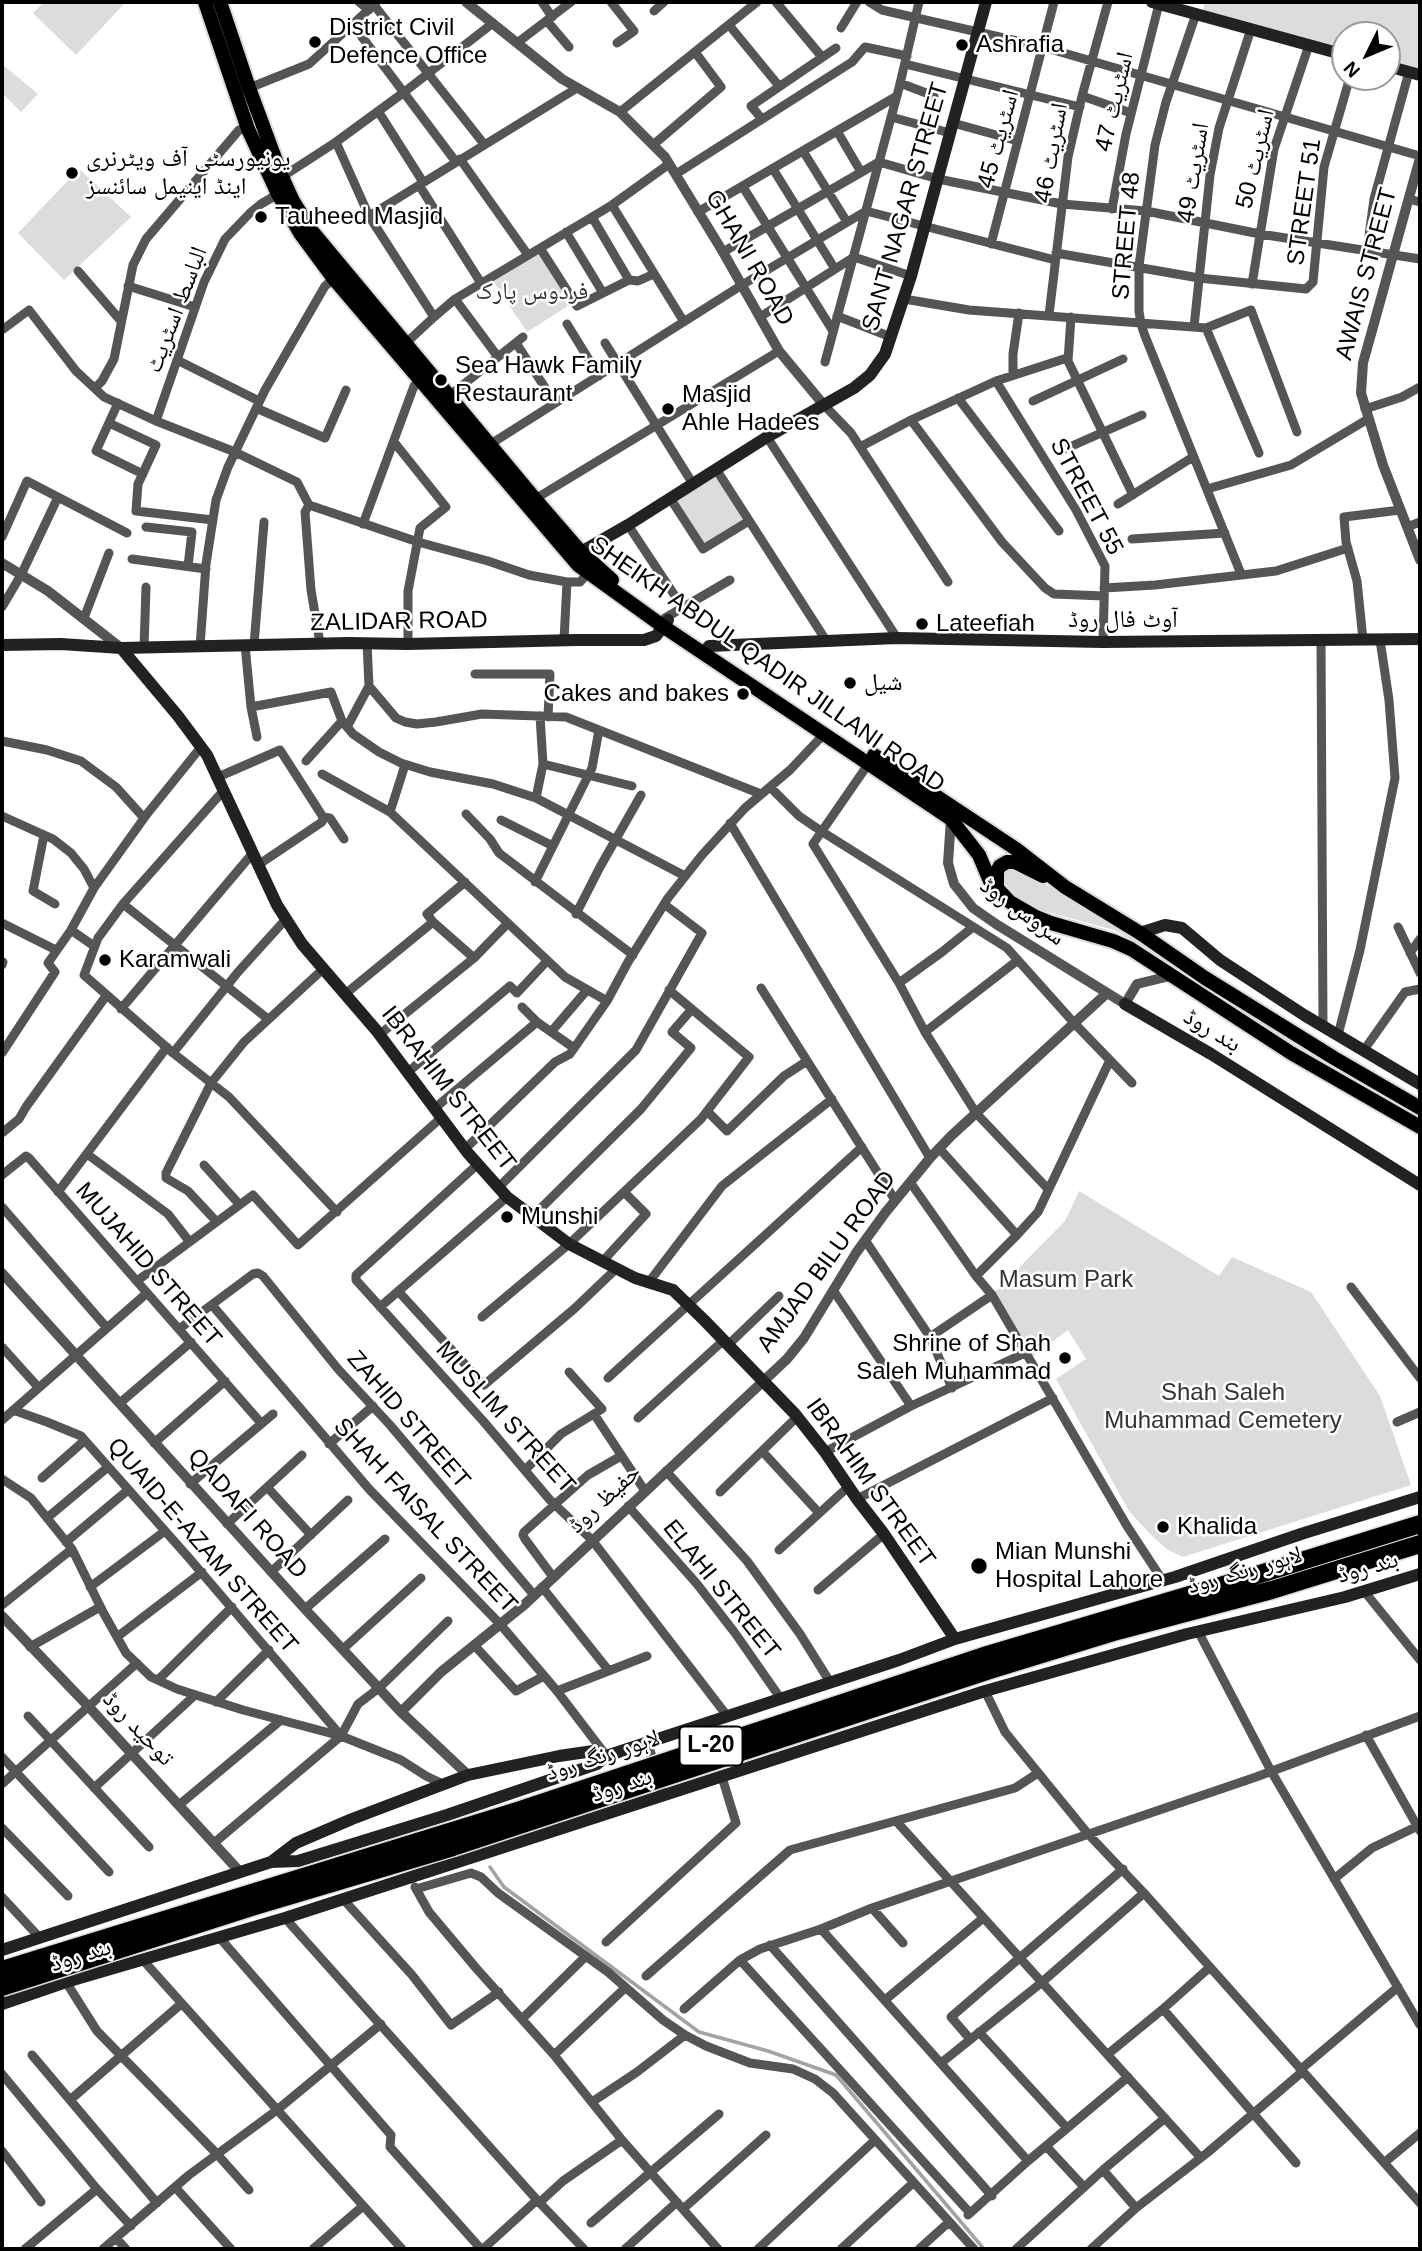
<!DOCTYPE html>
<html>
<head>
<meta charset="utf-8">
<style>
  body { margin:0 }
  #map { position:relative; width:1422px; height:2251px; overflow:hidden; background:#fff; font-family:Helvetica,sans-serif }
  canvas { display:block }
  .frame { position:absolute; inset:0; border:4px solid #000; pointer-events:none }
  .north { position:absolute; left:1331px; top:21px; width:70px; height:70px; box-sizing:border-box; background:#fff; border:2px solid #999; border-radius:50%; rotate:227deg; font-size:19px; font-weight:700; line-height:28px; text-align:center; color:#000 }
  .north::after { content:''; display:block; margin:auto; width:24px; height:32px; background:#000; clip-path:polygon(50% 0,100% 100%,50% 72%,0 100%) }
</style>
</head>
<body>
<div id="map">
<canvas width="1422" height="2251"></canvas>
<div class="frame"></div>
<div class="north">N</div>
</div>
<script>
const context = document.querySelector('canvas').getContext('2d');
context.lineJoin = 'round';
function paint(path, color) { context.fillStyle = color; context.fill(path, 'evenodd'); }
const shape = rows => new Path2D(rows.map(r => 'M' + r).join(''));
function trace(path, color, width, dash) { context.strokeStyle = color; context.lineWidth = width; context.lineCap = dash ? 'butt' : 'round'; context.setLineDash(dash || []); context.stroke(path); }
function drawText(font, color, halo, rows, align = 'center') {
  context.font = font + ' Helvetica,"Noto Naskh Arabic",sans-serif'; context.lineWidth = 5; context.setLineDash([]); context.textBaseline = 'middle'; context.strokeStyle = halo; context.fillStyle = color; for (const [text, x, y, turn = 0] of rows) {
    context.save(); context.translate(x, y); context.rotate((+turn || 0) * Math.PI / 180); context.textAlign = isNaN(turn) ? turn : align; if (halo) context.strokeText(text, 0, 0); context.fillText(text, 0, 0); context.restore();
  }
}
paint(shape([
  [44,2,126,2,76,55,33,13],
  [1205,2,1420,2,1420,75,1387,66,1387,35,1345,35,1345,55,1201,15],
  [2,64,38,94,21,112,2,93],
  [79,169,131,217,64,280,18,233],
  [538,252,571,304,527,332,493,281],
  [716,469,749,521,703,549,670,498],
  [1010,867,1022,871,1061,893,1152,951,1114,930,1044,911,1015,896,1003,880,1004,871],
  [1079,1191,1219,1276,1232,1257,1311,1292,1380,1396,1411,1485,1183,1557,1168,1550,1152,1536,1129,1511,1056,1379,1086,1359,1068,1330,1030,1358,992,1295,1065,1221]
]), '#dcdcdc');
trace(shape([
  [490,1867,504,1887,699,2032,768,2051,836,2075,984,2249]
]), '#a3a3a3', 3.5);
const primary = shape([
  [205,2,248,129,278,194,300,233,334,279,578,565,664,627,951,819,979,855,990,881,1010,902,1036,917,1051,923,1113,941,1131,949,1291,1053,1420,1127],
  [220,2,249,88,282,177,293,201,311,230,535,499,581,552,612,580],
  [874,755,1016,849,1065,887,1140,933,1205,978,1334,1058,1420,1108],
  [997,888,997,871,1000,866,1007,862,1015,862,1043,876]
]);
trace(primary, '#dbdbdb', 18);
trace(shape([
  [359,2,369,10],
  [542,2,552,17],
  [611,2,634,31,617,43],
  [776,2,822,57],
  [869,2,882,10,1043,47,1420,156],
  [374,5,484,144],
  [654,11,664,2],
  [1196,14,1166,102,1155,145,1139,266,1139,311,1141,324,1145,336,1241,574],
  [547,21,569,47],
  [353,25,456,162],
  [729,25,779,86],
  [841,28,857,2],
  [517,43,571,2],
  [905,64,1080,107],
  [900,83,934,96],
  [249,88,309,64,376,3],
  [1082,96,1131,113],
  [378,111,423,182],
  [620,112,757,2],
  [891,117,950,133],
  [762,119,751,106,836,48],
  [953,123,1018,141],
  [837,131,861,172],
  [336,142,369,216,434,317,455,299,612,205],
  [653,145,721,87,695,52],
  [803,151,847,222],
  [460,159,528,255],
  [669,164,612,205,684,322],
  [773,169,835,269],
  [676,174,852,62,865,47,907,56],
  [282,177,336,142,403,93,493,23],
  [419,185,481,283],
  [743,187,833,331],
  [1409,199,1420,202],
  [1112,209,1126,134,1159,4],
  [698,212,897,96],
  [369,216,577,88],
  [592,217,629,280,638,281,654,274],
  [566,232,603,293],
  [991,244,1054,2],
  [540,248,577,306,629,280],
  [1367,250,1374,199,1409,72],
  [723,252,879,162,938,179,1062,204,1146,211,1260,234,1420,259],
  [1056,253,1199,278,1306,289,1313,282,1324,167,1350,77],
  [78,271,121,321],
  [1252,284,1274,149,1309,45],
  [128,286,195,307],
  [455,299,498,357],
  [904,299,969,310,1206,328,1251,310,1297,432],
  [1049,315,1068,157,1082,96,1108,2],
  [837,316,891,337],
  [760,317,854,257,911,276],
  [1071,317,1068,361,1133,495],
  [567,324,599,376],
  [1194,327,1210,175,1219,128,1251,29],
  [1206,328,1259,453],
  [2,330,29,310,76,371,104,397,156,421,235,452,297,482,309,505,418,542,488,561,529,575,567,582,580,582,588,573],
  [516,343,555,403],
  [605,343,693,484],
  [405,344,434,317],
  [1067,358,996,381,911,420,1002,542,1045,588,1054,594,1104,596],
  [177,360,259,401],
  [825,362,899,88,919,2],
  [1013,375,1013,354,1019,313],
  [996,381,1076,510,1105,566,1103,642],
  [95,388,102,381,114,359,133,265,146,239,239,130,248,129],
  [449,396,523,337],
  [958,398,1059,531],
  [1033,401,1123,359],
  [118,403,96,451,143,474],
  [823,404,851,433,948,582],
  [256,408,325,438,346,390],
  [1365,409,1402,397,1420,387],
  [156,421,204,282,225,239,250,213,261,204,278,194],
  [109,423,156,445,138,484,136,511,213,520],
  [767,437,897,638],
  [394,442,446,507,420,528,408,591,408,644],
  [489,445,742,285,866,211,1055,260],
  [860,447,911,420],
  [1065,449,1142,415],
  [716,469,827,642],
  [1207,489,1291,465,1368,419],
  [670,498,703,549,749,521],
  [535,499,779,351],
  [1118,504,1193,457],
  [309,505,305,512,311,590,320,643],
  [363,524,414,386,420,380],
  [628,525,683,608],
  [146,527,192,532,188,566],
  [1407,527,1420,522],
  [2,537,27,481,127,533],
  [1132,539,1225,533],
  [132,559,206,569],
  [1104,588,1155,585,1276,571,1348,548],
  [2,607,21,575,58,497],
  [84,618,109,553],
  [665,618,730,580],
  [564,640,567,582],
  [1321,640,1323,1026],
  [1363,640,1357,581,1346,542,1344,517,1400,510],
  [245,645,251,707,331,692,342,721,353,734,379,752,401,763,430,772,493,784,536,798,685,876],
  [254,645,264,522],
  [200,646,206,564,216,500,228,467,265,390,325,286,334,279],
  [144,648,146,587],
  [475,674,550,674,548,717],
  [369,686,396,718,405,722,417,724,436,722,482,714,566,717,761,794],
  [251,707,257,737],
  [347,727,369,686,367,643],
  [2,741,47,750,81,761,116,787,144,818],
  [306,761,342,721],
  [869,763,813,844,899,983,925,1032,976,1113,1048,1189],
  [543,764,632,786],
  [322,774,390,812,565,977,607,1001],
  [218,777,280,750,323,817,330,818,344,839],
  [770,787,799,816,821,831,1007,948,1075,1024,1132,1083],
  [224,790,123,904,98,938,84,975,173,1053,229,1097,337,1212],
  [536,798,543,764,540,716],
  [390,812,405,765],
  [466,814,490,839,499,853,633,955],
  [2,816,53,839,71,853,84,869,94,888],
  [501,820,553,846],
  [730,823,930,1158],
  [44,835,33,891,55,904],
  [258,865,322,822,323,817],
  [535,882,592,768,599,730],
  [123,904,268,1019],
  [576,914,600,867,641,795],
  [433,922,474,958],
  [2,923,56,950],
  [1398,927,1420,973],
  [94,946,71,930,94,888,147,814,201,747],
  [1410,953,1420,939],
  [2,965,3,962],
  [899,983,942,952,973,927],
  [761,988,895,1200],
  [344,995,433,922,427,914,465,882],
  [522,1007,537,1022,574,1048],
  [121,1009,252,854],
  [551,1032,587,990],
  [925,1032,1018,960],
  [379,1035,474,958,508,923],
  [1338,1035,1360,950,1395,778,1389,700,1380,640],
  [1364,1050,1405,992,1420,989],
  [2,1053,55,972,48,963,71,930],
  [173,1053,238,972,286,919],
  [408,1072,510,986,517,993,547,961],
  [435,1108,537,1022],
  [707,1111,727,1131,784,1076,807,1061],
  [2,1133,19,1119,26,1107,106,996],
  [939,1148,1017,1235,1038,1212,1110,1060],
  [465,1149,555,1062,570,1054,607,1001,628,962,668,898,702,855,745,808,790,770,825,733],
  [87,1154,168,1214,189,1241],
  [478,1164,356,1275,356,1280,484,1422,550,1500,592,1540,728,1717],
  [204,1165,239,1204],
  [2,1175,26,1156,29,1158,261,1423],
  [910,1182,976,1276,992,1295,1127,1526,1163,1581],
  [499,1187,636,1050,702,933,664,904],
  [58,1192,167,1047],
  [2,1207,107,1328],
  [533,1216,641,1109,691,1048,672,1032,692,1009],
  [216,1221,188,1191,166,1178,166,1173,211,1083,244,1042,322,970],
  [865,1240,930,1337,952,1388],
  [602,1262,646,1214,624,1192],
  [976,1276,1017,1235],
  [137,1281,253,1195,298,1245,442,1117],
  [649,1282,722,1186,832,1099],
  [1351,1287,1420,1378],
  [833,1290,911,1406],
  [398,1291,484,1385,574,1309,616,1269],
  [212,1305,369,1489,500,1624,557,1691,605,1754],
  [380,1307,507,1197],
  [482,1317,569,1244,701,1119,749,1057,669,990],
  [179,1329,253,1274,258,1273,263,1276,338,1369,390,1425,534,1595],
  [930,1337,992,1295],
  [728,1345,779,1296],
  [2,1347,38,1387],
  [608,1378,862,1147],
  [120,1403,191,1342],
  [13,1410,47,1422,81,1436,189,1558,341,1736],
  [594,1414,645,1491],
  [638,1418,724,1340],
  [2,1420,147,1293],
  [1397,1422,1420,1412],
  [154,1443,225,1381],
  [329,1444,373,1406],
  [762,1451,819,1513],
  [825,1452,911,1406,1025,1353],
  [525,1470,561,1434,602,1409,569,1372],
  [666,1471,747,1561,800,1634,830,1682],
  [42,1478,84,1441],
  [2,1479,31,1498,72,1549,103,1612,126,1653,151,1677,177,1689,243,1710,341,1736,401,1760,426,1776,445,1785],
  [190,1484,273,1414],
  [267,1487,311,1535],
  [720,1492,797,1417],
  [857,1499,1053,1398],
  [628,1506,697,1584,735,1633,781,1699],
  [47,1518,108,1467],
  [227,1524,302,1455],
  [66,1542,128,1490],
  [779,1550,848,1487],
  [271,1572,348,1500],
  [553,1577,525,1539,523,1535,524,1532,588,1475,621,1456],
  [90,1587,165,1531],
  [542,1587,609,1671],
  [818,1590,884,1534],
  [1364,1591,1420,1660],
  [2,1605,72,1549],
  [305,1609,385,1539],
  [1198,1631,1271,1771,1420,2025],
  [117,1637,202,1572],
  [475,1646,516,1691,544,1676],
  [30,1647,100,1607],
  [343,1649,421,1578],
  [158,1680,232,1607],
  [557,1691,647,1656],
  [985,1691,1005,1732,1089,1835,1144,1893,1420,2203],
  [216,1702,269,1650],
  [28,1716,149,1847],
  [1366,1735,1420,1831],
  [2,1757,109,1872],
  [2,1784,137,1663],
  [94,1788,195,1695],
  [179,1805,281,1720],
  [896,1821,1200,2157],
  [2,1828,68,1896],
  [214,1843,341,1736,358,1704,379,1688,448,1621],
  [1334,1879,1372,1848,1418,1826],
  [415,1887,429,1912,476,1968,554,2055,622,2140,718,2249],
  [416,1889,471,1873,481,1877,498,1893,608,1972,663,2020,685,2035,706,2046,750,2063,793,2069,815,2079,833,2093,974,2249],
  [2,1897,40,1938],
  [343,1899,412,1975,451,2025,499,1992],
  [872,1908,903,1943],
  [285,1918,537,2200,584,2249],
  [821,1929,1028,2161],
  [219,1937,391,2135,390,2147,481,2249],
  [606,1942,736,1823,722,1777],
  [770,1945,992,2196],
  [142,1959,402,2249],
  [646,1976,790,1850,1015,1788,1038,1773],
  [66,1982,97,2031,216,2153,249,2190],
  [885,2000,982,1919],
  [684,2009,740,1960],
  [1163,2009,1296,2163],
  [522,2019,586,1956],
  [979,2032,1067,2128],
  [970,2039,951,2017,1123,1869],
  [1108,2054,1163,2009,1210,1967],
  [32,2055,157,2203],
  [554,2055,625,1988],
  [941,2063,1041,1983,1144,1893],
  [1300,2070,1398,1987],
  [2,2074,97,2189,131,2226],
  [70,2100,181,2004],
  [592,2102,637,2072,685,2035],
  [1046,2146,1084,2187],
  [2,2151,41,2202],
  [1385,2162,1420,2133],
  [1103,2170,1165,2118],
  [175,2187,231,2249],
  [539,2203,563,2181,622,2140],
  [683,2209,766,2135],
  [970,2213,740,1960,760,1949,821,1929,872,1908,1256,1777,1420,1716],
  [968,2215,1028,2161,1128,2077],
  [591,2223,719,2114],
  [116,2238,126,2249],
  [25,2249,97,2189],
  [103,2249,189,2175,277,2110,381,2024],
  [313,2249,363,2206],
  [483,2249,537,2200],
  [625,2249,677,2202],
  [758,2249,875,2140],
  [841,2249,913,2183],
  [919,2249,949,2222],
  [1016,2249,1103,2170,1136,2208,1207,2153,1302,2072],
  [1091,2249,1136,2208]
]), '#555', 9);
trace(shape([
  [466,2,562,79,620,112,665,157,723,252,779,351,823,404],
  [1420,158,1363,363,1361,393,1383,465,1420,560],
  [2,563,48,591,121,648],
  [951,819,948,863,954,884,973,908,996,924,1125,1004,1137,984,1170,976],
  [2,1273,305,1609,401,1712,468,1775],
  [2,1616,88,1706,240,1872],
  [401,1712,441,1672,524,1605,787,1359,804,1338,856,1253,885,1213,930,1158,951,1136,1106,994],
  [647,1742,663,1795]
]), '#555', 10);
trace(shape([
  [1152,2,1345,55],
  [1387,66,1420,75],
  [581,552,628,525,767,437,854,388,870,375,885,354,911,276,986,2],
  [2,645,61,644,121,648,349,643,408,644,576,640,644,640,656,636,668,620],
  [121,648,178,716,207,755,277,905,302,944,376,1030,467,1152,507,1197,569,1244,635,1278,673,1290,704,1320,795,1414,825,1452,857,1499,884,1534,955,1639],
  [704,654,709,646,897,638,1103,642,1420,639],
  [1140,933,1165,925,1182,928,1220,960,1304,1015,1420,1084],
  [1125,1004,1211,1054,1420,1185],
  [271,1862,296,1843,352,1819,468,1775,559,1756,593,1751,606,1756],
  [2,1950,271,1862,298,1861,447,1815,597,1764,606,1756,899,1660,955,1639,1175,1577,1301,1534,1420,1497],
  [2,2004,66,1982,285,1918,985,1691,1187,1634,1345,1597,1420,1574]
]), '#222', 12);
trace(primary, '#000', 14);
const motorwayBridge = shape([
  [2,1970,517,1811,984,1656,1244,1579,1420,1524],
  [2,1987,255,1906,453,1847,990,1670,1117,1631,1272,1590,1420,1544]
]);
trace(motorwayBridge, '#dbdbdb', 21, []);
trace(motorwayBridge, '#000', 18);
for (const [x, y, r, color] of [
  [315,42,7,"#000"],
  [962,45,7,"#000"],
  [72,173,7,"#000"],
  [261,217,7,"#000"],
  [441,380,7,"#000"],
  [668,409,7,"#000"],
  [922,624,7,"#000"],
  [850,683,7,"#000"],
  [743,694,7,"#000"],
  [105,960,7,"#000"],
  [507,1217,7,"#000"],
  [1065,1358,7,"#000"],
  [1163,1527,7,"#000"],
  [979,1566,9,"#000"]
]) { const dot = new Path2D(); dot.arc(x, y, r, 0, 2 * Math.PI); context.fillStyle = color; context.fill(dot); trace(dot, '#fff', 2.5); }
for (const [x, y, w] of [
  [711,1746,63]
]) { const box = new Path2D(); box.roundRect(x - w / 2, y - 19.5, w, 39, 5); context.fillStyle = '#fff'; context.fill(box); trace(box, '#000', 2); }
drawText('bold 23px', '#000', null, [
  ["L-20",711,1746]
]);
drawText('24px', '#000', '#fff', [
  ["District Civil",329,28],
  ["Defence Office",329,56],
  ["Ashrafia",976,45],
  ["یونیورسٹی آف ویٹرنری",86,159],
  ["اینڈ اینیمل سائنسز",86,187],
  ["Tauheed Masjid",275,217],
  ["Sea Hawk Family",455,366],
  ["Restaurant",455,394],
  ["Masjid",682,395],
  ["Ahle Hadees",682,423],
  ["Lateefiah",936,624],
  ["شیل",864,683],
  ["Cakes and bakes",729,694,"right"],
  ["Karamwali",119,960],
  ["Munshi",521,1217],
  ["Shrine of Shah",1051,1344,"right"],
  ["Saleh Muhammad",1051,1372,"right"],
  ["Khalida",1177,1527],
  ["Mian Munshi",995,1552],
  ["Hospital Lahore",995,1580]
], 'left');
drawText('24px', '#000', '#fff', [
  ["اسٹریٹ 47",1115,102,-77],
  ["اسٹریٹ 45",999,139,-75],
  ["اسٹریٹ 46",1052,153,-80],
  ["اسٹریٹ 50",1256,159,-77],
  ["اسٹریٹ 49",1194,173,-81],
  ["STREET 51",1305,202,-82],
  ["SANT NAGAR STREET",906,207,-74],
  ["STREET 48",1127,236,-85],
  ["GHANI ROAD",749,258,60],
  ["AWAIS STREET",1367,274,-75],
  ["الباسط اسٹریٹ",177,310,-69],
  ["STREET 55",1086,497,62],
  ["آوٹ فال روڈ",1123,620],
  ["ZALIDAR ROAD",399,622,-1],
  ["SHEIKH ABDUL QADIR JILLANI ROAD",767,665,35],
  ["سروس روڈ",1022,912,36],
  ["بند روڈ",1212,1031,31],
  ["IBRAHIM STREET",448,1089,52],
  ["AMJAD BILU ROAD",827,1262,-54],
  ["MUJAHID STREET",148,1265,49],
  ["MUSLIM STREET",505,1418,48],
  ["ZAHID STREET",408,1420,49],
  ["IBRAHIM STREET",870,1483,54],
  ["حفیظ روڈ",605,1499,-43],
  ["QADAFI ROAD",247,1514,48],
  ["SHAH FAISAL STREET",425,1516,47],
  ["QUAID-E-AZAM STREET",202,1546,49],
  ["بند روڈ",1368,1568,-16],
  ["لاہور رنگ روڈ",1245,1571,-16],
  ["ELAHI STREET",721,1590,51],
  ["توحید روڈ",138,1729,47],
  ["لاہور رنگ روڈ",603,1756,-18],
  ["بند روڈ",622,1786,-18],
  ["بند روڈ",81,1956,-17]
]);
drawText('24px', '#333', '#fff', [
  ["فردوس پارک",532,292],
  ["Masum Park",1066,1280],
  ["Shah Saleh",1223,1393],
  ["Muhammad Cemetery",1223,1421]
]);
</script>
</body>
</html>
